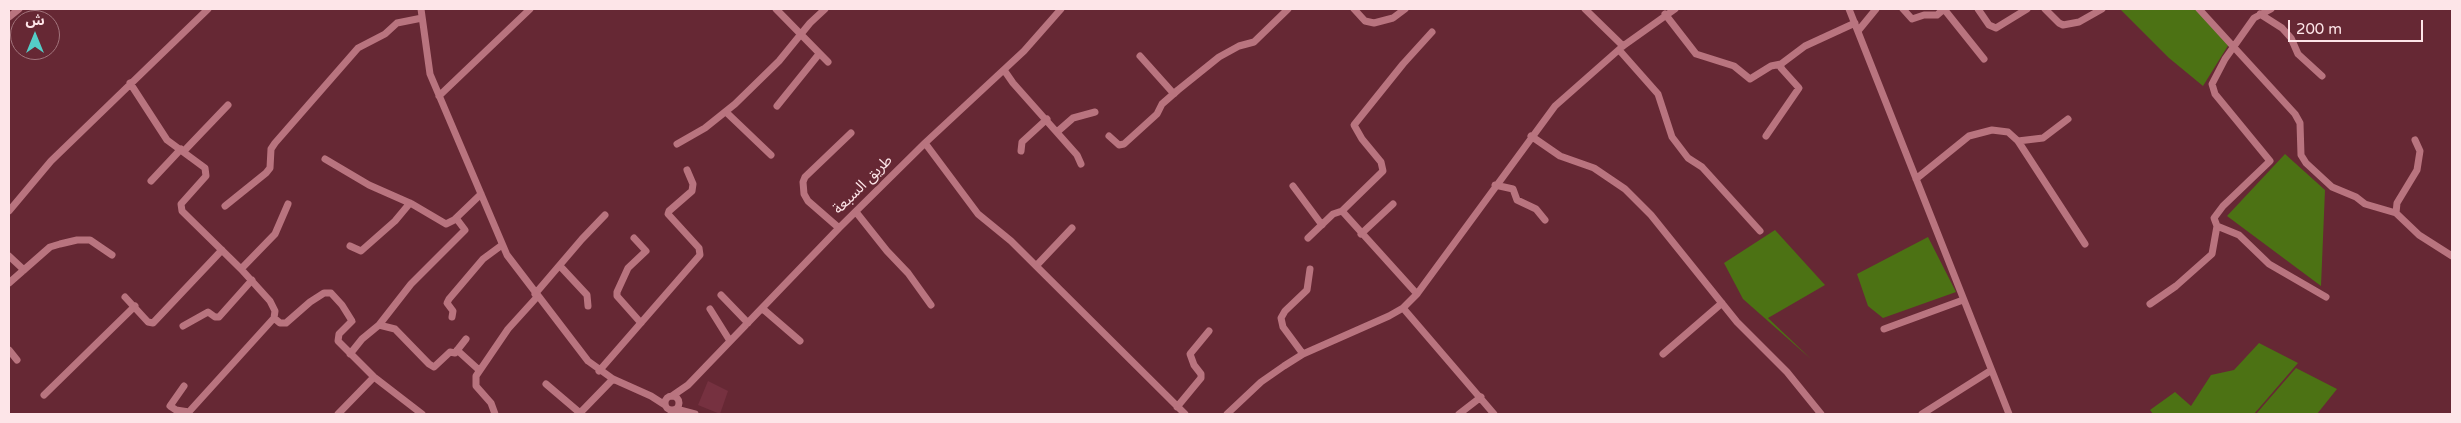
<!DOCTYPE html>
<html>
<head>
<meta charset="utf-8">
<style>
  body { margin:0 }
  #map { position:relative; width:2461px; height:423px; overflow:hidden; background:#662834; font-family:"Varela Round","Noto Sans Arabic",sans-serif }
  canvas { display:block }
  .frame { position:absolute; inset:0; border:10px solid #fde5e8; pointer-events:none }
  .north { position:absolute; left:10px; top:10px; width:50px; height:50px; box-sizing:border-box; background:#662834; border:1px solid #a2747c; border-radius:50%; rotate:0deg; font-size:14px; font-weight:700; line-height:20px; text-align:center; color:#fde5e8 }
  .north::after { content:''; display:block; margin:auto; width:18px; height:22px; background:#54cdc7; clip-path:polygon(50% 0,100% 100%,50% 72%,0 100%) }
  .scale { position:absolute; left:2288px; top:20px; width:135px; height:22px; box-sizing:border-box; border:2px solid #fde5e8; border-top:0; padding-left:6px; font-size:15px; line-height:18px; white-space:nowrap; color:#fde5e8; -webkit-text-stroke:4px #662834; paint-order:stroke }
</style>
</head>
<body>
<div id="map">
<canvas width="2461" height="423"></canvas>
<div class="frame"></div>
<div class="north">ش</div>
<div class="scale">200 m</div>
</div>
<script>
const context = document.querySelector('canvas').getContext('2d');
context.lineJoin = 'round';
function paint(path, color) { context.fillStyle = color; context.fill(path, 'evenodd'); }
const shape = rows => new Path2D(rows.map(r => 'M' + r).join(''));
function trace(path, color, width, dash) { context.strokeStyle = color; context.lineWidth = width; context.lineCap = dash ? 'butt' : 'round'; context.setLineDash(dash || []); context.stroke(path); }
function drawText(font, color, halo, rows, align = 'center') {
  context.font = font + ' "Varela Round","Noto Sans Arabic",sans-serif'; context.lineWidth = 5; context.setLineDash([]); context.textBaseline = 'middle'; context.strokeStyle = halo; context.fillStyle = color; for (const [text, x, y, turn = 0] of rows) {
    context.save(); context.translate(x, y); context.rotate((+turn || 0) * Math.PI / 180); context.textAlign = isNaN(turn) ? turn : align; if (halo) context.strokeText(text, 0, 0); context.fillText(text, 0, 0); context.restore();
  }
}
paint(shape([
  [708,381,728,391,720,414,698,405]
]), '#763140');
paint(shape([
  [2120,9,2196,9,2229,44,2203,86,2169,58],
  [2285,154,2325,190,2321,286,2227,216],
  [1775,230,1825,285,1768,318,1811,359,1743,299,1724,263],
  [1928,237,1956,292,1883,318,1868,306,1857,274],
  [2259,343,2298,363,2254,414,2153,414,2150,410,2175,392,2191,406,2211,375,2234,370],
  [2296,368,2337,389,2317,414,2256,414]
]), '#4c7214');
trace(shape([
  [421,9,430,74,507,255,588,361,613,379,651,396,665,405],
  [776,9,828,62],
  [1354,9,1365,21,1374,23,1393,18,1405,9],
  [1585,9,1623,46],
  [1849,9,2009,414],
  [1903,9,1912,19,1924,15,1937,15,1944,9],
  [1944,9,1984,59],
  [1978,9,1989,25,1996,28,2027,9],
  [2045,9,2059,23,2063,25,2079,22,2102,9],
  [2199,9,2295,114,2300,123,2301,155,2306,163,2332,187,2356,197,2365,204,2396,213],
  [2271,9,2254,18,2225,59,2212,84,2215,94,2270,161,2223,206,2214,218,2217,226,2239,235,2269,264,2326,297],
  [1665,14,1696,54,1734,66,1750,79,1771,66,1781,64],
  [2260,14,2282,28,2291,38,2298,54,2322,76],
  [9,17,19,9],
  [1858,31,1876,9],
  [1620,51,1658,94,1672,137,1688,158,1702,167,1760,231],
  [1140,56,1174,94],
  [1004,70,1013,83,1077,155,1081,164],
  [130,83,167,140,205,168,206,176,181,204,182,211,241,269,270,301,275,311,274,318,187,414],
  [439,96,530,9],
  [777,106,819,54],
  [726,112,771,155],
  [1057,132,1073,118,1095,112],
  [1109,136,1119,145,1124,144,1157,114,1162,104,1178,90,1219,57,1239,46,1254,42,1288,9],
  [1531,136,1560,156,1594,168,1625,189,1651,215,1737,322,1787,372,1821,414],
  [1766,136,1799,88,1781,68,1781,64,1805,46,1855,23],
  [2415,140,2420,151,2417,170,2397,203,2396,213,2419,235,2452,256],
  [2018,141,2043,138,2068,119],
  [925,143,978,214,1011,241,1185,414],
  [677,144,705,128,735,104,779,61,810,23,825,9],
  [184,151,228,105],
  [1021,151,1022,142,1047,119],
  [325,159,369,185,412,204,446,224,454,220,481,194],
  [1916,179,1969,136,1992,130,2008,132,2018,141,2085,244],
  [151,181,181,149],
  [1495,185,1513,189,1517,200,1536,209,1545,220],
  [1293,186,1322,225],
  [225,206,266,173,270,168,271,149,275,143,358,48,385,34,397,23,422,18],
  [9,211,51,161,208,9],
  [1342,211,1417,294],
  [856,212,887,251,908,273,931,305],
  [839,228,808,201,804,194,803,182,805,177,851,133],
  [1361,234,1393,204],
  [634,238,646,251,628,268,617,292,617,296,641,323],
  [1308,238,1333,214,1342,211,1383,171,1381,162,1362,139,1354,125,1403,64,1432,32],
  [350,246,361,251,395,221,410,203],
  [9,256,24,270],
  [560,266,587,295,588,306],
  [1036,266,1072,228],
  [241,269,275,234,288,204],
  [9,283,50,247,60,244,77,240,90,240,112,255],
  [535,294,582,239,605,215],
  [721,295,748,323],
  [125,297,148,322,153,323,222,250],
  [2150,304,2176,286,2212,254,2217,226],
  [1403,308,1494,414],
  [710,309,730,341],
  [763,309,800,341],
  [452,317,453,311,447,303,449,299,483,259,502,245],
  [274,318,280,323,286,323,310,302,324,293,331,293,342,305,352,321,339,334,338,341,374,377,422,414],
  [379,325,411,284,465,230,456,218],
  [183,326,208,312,215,317,219,317,252,280],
  [1884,329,1963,300],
  [9,350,17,360],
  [457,350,479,370],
  [350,354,362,339,379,325,395,329,429,364,434,367,450,352,455,353,466,339],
  [1303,354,1283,327,1281,318,1285,311,1307,290,1310,269],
  [1663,354,1722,303],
  [599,371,700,255,699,248,668,214,669,211,692,191,693,184,687,170],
  [546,384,580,413],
  [184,386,170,406,176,410,189,412],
  [44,395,135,306],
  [672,396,688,385,839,228,925,143,1024,51,1061,9],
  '665 403a7 7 0 1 1 14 0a7 7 0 1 1-14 0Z',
  [1177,407,1201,378,1201,374,1194,365,1190,354,1209,331],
  [676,409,695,414],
  [338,414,374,377],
  [495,414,491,403,476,386,476,376,508,329,537,297],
  [579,414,613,379],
  [1227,414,1261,382,1284,366,1303,354,1389,316,1403,308,1417,294,1555,106,1623,46,1675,9],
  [1459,414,1481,397],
  [1922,414,1990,371]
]), '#b9747f', 7);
drawText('15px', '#fde5e8', '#662834', [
  ["طريق السبعة",863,185,-45]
]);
</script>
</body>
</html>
